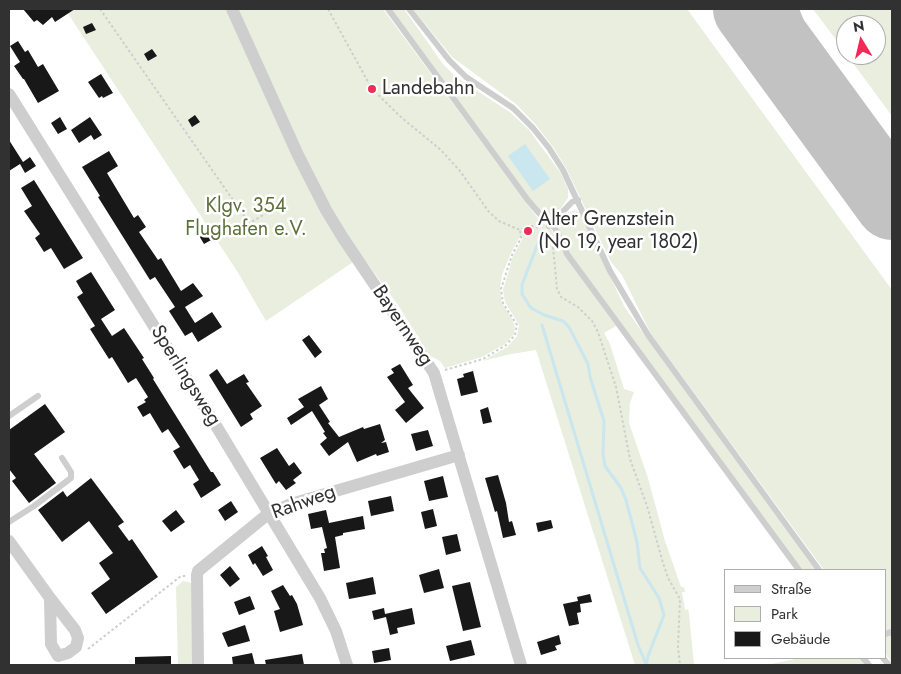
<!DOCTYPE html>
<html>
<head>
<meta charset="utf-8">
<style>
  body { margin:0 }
  #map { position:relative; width:901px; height:674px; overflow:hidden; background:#fff; font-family:Jost,sans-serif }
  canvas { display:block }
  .frame { position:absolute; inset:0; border:10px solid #313131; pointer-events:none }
  .legend { position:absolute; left:724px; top:569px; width:162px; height:90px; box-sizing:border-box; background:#fff; border:1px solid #adadad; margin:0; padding:6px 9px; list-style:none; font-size:15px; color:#313131 }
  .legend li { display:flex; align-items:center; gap:10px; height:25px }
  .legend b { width:25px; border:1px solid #adadad }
  .north { position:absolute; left:836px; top:15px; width:50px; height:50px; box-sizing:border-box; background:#fff; border:1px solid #adadad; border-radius:50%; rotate:351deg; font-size:14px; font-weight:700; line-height:20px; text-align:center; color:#313131 }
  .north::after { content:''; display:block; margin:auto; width:18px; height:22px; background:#f12a56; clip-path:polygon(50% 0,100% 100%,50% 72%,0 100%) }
</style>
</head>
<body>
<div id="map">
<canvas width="901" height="674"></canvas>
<div class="frame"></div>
<ul class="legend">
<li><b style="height:6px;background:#cecece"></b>Straße</li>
<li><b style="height:14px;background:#e9eede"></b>Park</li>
<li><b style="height:14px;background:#181818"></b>Gebäude</li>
</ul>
<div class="north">N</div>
</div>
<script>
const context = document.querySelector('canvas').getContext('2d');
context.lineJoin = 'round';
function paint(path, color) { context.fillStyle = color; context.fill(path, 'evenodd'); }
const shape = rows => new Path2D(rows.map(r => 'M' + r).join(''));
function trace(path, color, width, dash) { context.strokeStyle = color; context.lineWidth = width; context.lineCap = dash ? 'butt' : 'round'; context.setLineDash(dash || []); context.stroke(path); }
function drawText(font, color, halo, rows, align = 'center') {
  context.font = font + ' Jost,sans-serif'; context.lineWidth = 5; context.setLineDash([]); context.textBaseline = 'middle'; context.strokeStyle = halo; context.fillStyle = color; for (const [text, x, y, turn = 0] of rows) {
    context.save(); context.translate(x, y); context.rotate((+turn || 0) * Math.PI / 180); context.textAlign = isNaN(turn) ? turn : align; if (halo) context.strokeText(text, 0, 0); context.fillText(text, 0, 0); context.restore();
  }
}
paint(shape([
  [65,9,383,9,539,220,552,230,558,246,616,326,604,333,610,344,624,389,634,392,630,403,629,423,648,478,665,541,681,587,684,587,685,592,682,592,685,610,688,609,689,614,694,665,635,665,536,350,511,354,483,361,507,347,517,336,519,325,505,302,503,290,513,256,523,238,519,238,510,255,502,275,500,289,502,303,511,317,515,326,514,334,505,344,482,357,445,368,440,361,430,356,398,305,362,256,266,321,237,271],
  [390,9,404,9,443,64,456,77,511,113,529,130,560,172,568,189,568,198,554,218,551,220,539,212],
  [413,9,687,9,892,290,892,663,885,653,885,570,824,570,651,334,622,275,611,262,566,168,553,147,536,125,516,104,452,57],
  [813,9,892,9,892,116,847,55,876,55,876,25,846,25,846,53],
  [575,210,580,213,625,308,815,570,801,570,569,253,559,232,559,224,564,214],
  [183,581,192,583,193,665,178,665,176,587],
  [800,658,860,658,865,665,766,665]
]), '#e9eede');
paint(shape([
  [525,144,550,179,533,191,508,156]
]), '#cae6ef');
trace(shape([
  [540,238,522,285,522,294,531,308,544,315,563,321,569,327,588,364,590,377,604,421,603,453,605,466,621,488,626,500,637,542,640,568,659,598,664,615,648,656,646,665],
  [542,325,638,645,646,664]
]), '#cae6ef', 3);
trace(shape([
  [783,9,807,68,855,152]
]), '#c2c2c2', 30);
trace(shape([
  [750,9,892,203]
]), '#c2c2c2', 74);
paint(shape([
  [23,9,75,9,55,22,52,17,43,25,37,20,34,22],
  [92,23,96,30,86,34,83,27],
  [18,41,25,52,28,50,38,67,43,64,59,91,38,103,24,79,23,79,14,66,20,62,10,46],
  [152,49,157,56,148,61,144,54],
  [101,74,113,93,103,98,102,96,99,98,88,82],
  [195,115,200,122,192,127,188,120],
  [60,117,67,129,58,134,51,123],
  [90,117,102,135,94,140,91,135,79,143,71,130],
  [9,140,23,162,30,157,36,166,25,173,20,164,9,171],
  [109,151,118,166,107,173,134,218,138,215,146,227,139,232,158,260,161,258,181,291,193,283,203,296,185,307,195,323,212,312,222,327,198,342,192,332,185,336,169,311,175,307,155,277,150,280,98,197,100,196,82,167],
  [34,180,83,258,64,269,51,248,44,252,35,238,40,234,24,211,32,206,21,188],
  [207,229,213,239,204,244,198,234],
  [91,272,115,310,101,319,112,336,124,328,144,358,142,359,154,378,153,379,211,472,213,472,221,485,201,498,193,484,199,480,190,465,184,469,173,451,180,447,168,429,162,433,150,413,143,417,137,407,146,402,144,400,148,397,136,378,128,383,112,357,109,359,90,329,95,326,77,297,83,293,76,281],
  [309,335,322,352,315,358,302,340],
  [400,364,413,385,408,388,424,408,406,423,395,410,405,402,387,377,394,373,391,369],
  [217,369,227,384,244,374,249,382,246,383,262,406,250,414,253,419,241,427,209,375],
  [473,371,478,392,461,396,457,379,464,377,463,374],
  [321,386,328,399,319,405,330,422,328,423,339,437,363,427,364,429,380,424,385,440,381,443,386,442,389,452,377,456,376,454,357,462,348,442,329,456,320,444,327,438,323,433,325,432,312,411,291,425,287,418,304,407,298,399],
  [45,404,65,432,34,454,56,483,29,503,12,481,16,478,9,469,9,430],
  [488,407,492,422,483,424,480,410],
  [428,430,433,446,416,451,411,434],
  [277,448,289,466,294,462,302,473,293,480,296,483,286,490,279,481,276,484,260,458],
  [498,475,506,503,509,522,512,521,516,535,503,538,497,511,495,512,485,478],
  [443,476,448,497,429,501,424,481],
  [91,478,124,522,118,526,129,541,132,539,158,577,106,614,91,593,110,579,99,563,113,553,89,521,62,542,38,510,63,491,67,497],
  [391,496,394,511,371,516,368,501],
  [231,501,238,512,225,521,218,510],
  [433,509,437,526,425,529,421,512],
  [176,510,185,522,171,532,162,521],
  [326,510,329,523,363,516,365,529,343,533,343,535,335,537,340,568,324,571,321,553,325,553,324,549,327,548,322,527,311,529,308,514],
  [551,520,553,528,538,532,536,523],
  [457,534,461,551,446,555,442,537],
  [262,546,268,556,266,557,273,570,263,576,255,563,253,565,248,555],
  [230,566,240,579,230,587,220,575],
  [439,569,444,588,424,593,419,575],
  [373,577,376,594,349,599,346,583],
  [470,582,481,627,463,631,452,586],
  [283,585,290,596,292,595,297,604,303,625,280,632,274,611,280,609,271,591],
  [590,594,592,602,580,604,581,612,577,613,579,624,569,626,563,604,578,601,577,597],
  [250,596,255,609,239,615,234,602],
  [384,608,385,614,412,608,415,624,397,628,398,633,390,635,386,617,374,620,372,611],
  [245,625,250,641,228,647,222,633],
  [559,635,561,644,555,646,557,650,541,655,537,642],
  [471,640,475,655,450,661,446,646],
  [389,648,391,660,374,663,372,651],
  [252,653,255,665,233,665,232,657],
  [302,654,304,665,266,665,265,660],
  [171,656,171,665,135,665,135,657]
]), '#181818');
trace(shape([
  [100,9,249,223],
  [328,9,372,89,402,118,441,150,460,171,489,212,499,221,520,230,531,226,540,228],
  [235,232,268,212],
  [553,247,557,289,561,297,578,307,592,321,598,332,616,387,630,459,647,506,663,563,668,578,680,599,678,647,680,665],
  [445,370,483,359,506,345,515,335,517,325,503,303,501,289,512,255,521,238,520,230],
  [88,649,181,576,186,576]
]), '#cecece', 2, [2.5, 2.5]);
trace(shape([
  [388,9,527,199,538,212,555,228,567,254,799,570],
  [409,9,449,60,466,77,513,108,533,128,549,148,563,170,610,271,648,335,819,570],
  [549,226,572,202,578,200],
  [9,416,38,396],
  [9,522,34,506,71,478,71,472,62,458],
  [885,634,892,632],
  [863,658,869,665],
  [883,658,889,665]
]), '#cecece', 6);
trace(shape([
  [232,9,298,155,326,210,343,238,434,373,521,665],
  [9,94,215,424,320,598,336,631,347,665],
  [9,541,50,598,51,644,58,656,68,653,76,647,78,638,75,630,50,598],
  [198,665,197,575,198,571,268,514,291,504,459,455]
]), '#cecece', 12);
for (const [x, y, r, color] of [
  [372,89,5,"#f12a56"],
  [528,231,5,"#f12a56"]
]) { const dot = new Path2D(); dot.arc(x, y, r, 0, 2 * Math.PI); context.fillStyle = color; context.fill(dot); trace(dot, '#fff', 2); }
drawText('20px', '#313131', '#fff', [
  ["Landebahn",382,89],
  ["Alter Grenzstein",538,220],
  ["(No 19, year 1802)",538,243]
], 'left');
drawText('20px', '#5c703a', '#fff', [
  ["Klgv. 354",246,207],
  ["Flughafen e.V.",246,230]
]);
drawText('20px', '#313131', '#fff', [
  ["Bayernweg",402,326,56],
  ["Sperlingsweg",185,376,58],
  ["Rahweg",304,503,-20]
]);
</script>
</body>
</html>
